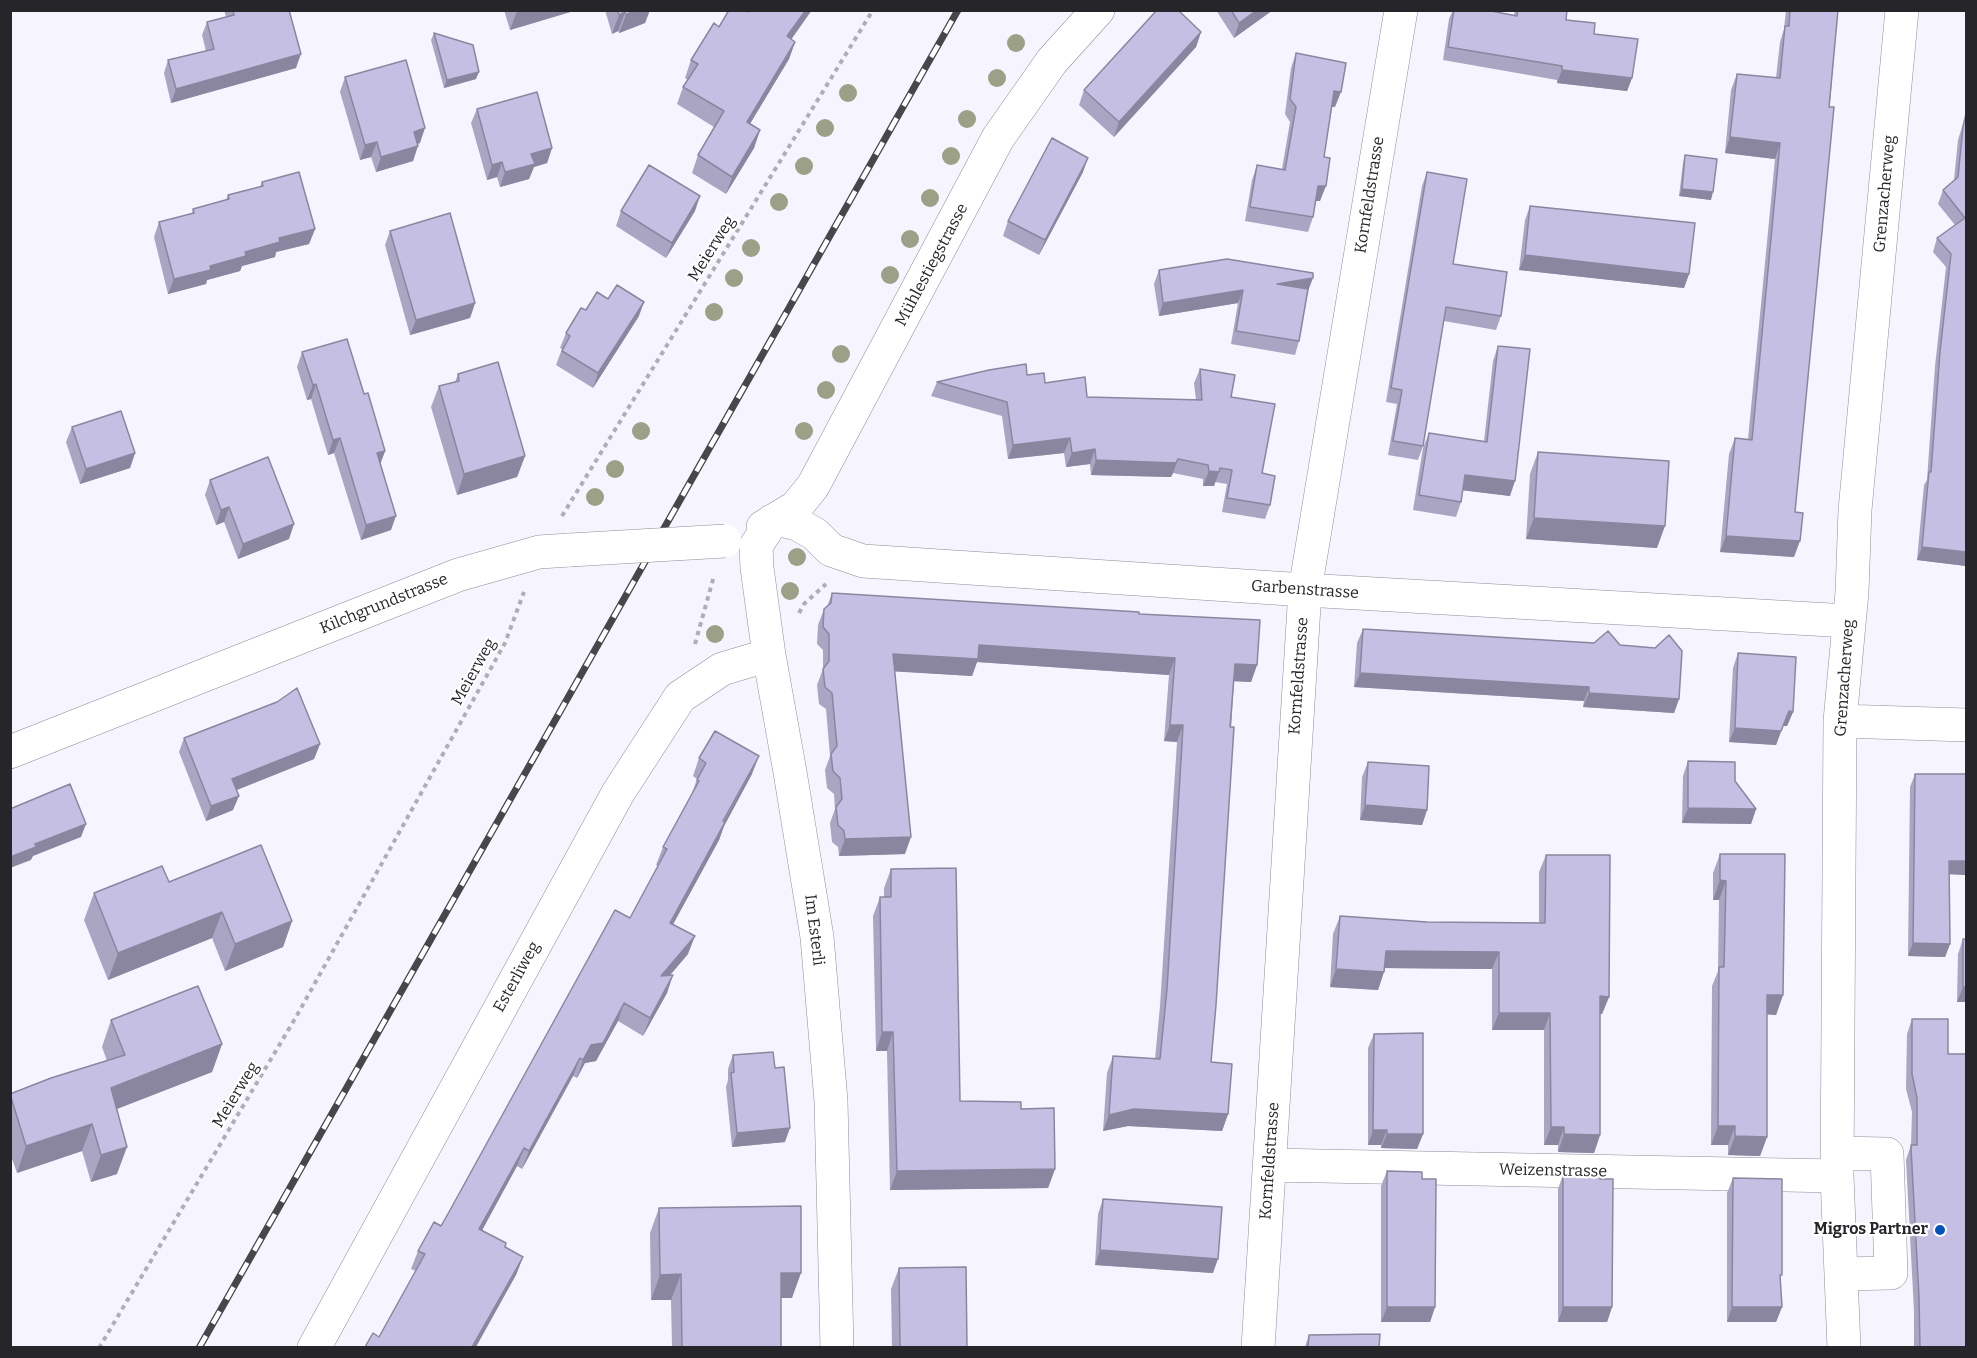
<!DOCTYPE html>
<html>
<head>
<meta charset="utf-8">
<style>
  body { margin:0 }
  #map { position:relative; width:1977px; height:1358px; overflow:hidden; background:#f6f4fe; font-family:Bitter,serif }
  canvas { display:block }
  .frame { position:absolute; inset:0; border:12px solid #262529; pointer-events:none }
</style>
</head>
<body>
<div id="map">
<canvas width="1977" height="1358"></canvas>
<div class="frame"></div>
</div>
<script>
const context = document.querySelector('canvas').getContext('2d');
context.lineJoin = 'round';
const shape = rows => new Path2D(rows.map(r => 'M' + r).join(''));
function trace(path, color, width, dash) { context.strokeStyle = color; context.lineWidth = width; context.lineCap = dash ? 'butt' : 'round'; context.setLineDash(dash || []); context.stroke(path); }
function paint(path, color) { context.fillStyle = color; context.fill(path, 'evenodd'); }
function drawText(font, color, halo, rows, align = 'center') {
  context.font = font + ' Bitter,serif'; context.lineWidth = 4.5; context.setLineDash([]); context.textBaseline = 'middle'; context.strokeStyle = halo; context.fillStyle = color; for (const [text, x, y, turn = 0] of rows) {
    context.save(); context.translate(x, y); context.rotate((+turn || 0) * Math.PI / 180); context.textAlign = isNaN(turn) ? turn : align; if (halo) context.strokeText(text, 0, 0); context.fillText(text, 0, 0); context.restore();
  }
}
const minor = shape([
  [772,521,785,521,797,524,815,534,831,550,863,561,1305,590,1848,621],
  [772,521,756,546,757,568,769,655,790,772,817,937,831,1101,837,1348],
  [763,527,796,507,813,486,998,138,1052,61,1098,10],
  [1840,721,1966,725],
  [10,752,458,575,539,552,570,550],
  [1837,1153,1887,1154,1891,1273,1841,1274],
  [1270,1165,1837,1176],
  [314,1348,618,793,680,697,722,669,769,655],
  [1258,1348,1305,590,1401,10],
  [1844,1348,1837,1176,1840,721,1852,592,1855,510,1902,10]
]);
trace(minor, '#8e8d97', 34);
trace(shape([
  [562,516,873,10],
  [799,613,804,604,826,584],
  [695,644,714,576],
  [99,1348,296,1017,505,643,524,592]
]), '#afadb5', 4, [4.5, 4.5]);
trace(minor, '#fff', 33);
const rail = shape([
  [199,1348,958,10]
]);
trace(rail, '#47464b', 7);
trace(rail, '#fff', 4.5, [14]);
const minorBridge = shape([
  [570,550,725,541]
]);
trace(minorBridge, '#8e8d97', 34, []);
trace(minorBridge, '#fff', 33);
context.fillStyle = '#9ba086';
for (const [x, y] of [
  [1016,43],
  [997,78],
  [848,93],
  [967,119],
  [825,128],
  [951,156],
  [804,166],
  [930,198],
  [779,202],
  [910,239],
  [751,248],
  [890,275],
  [734,278],
  [714,312],
  [841,354],
  [826,390],
  [641,431],
  [804,431],
  [615,469],
  [595,497],
  [797,557],
  [790,591],
  [715,634]
]) { context.beginPath(); context.arc(x, y, 9, 0, 2 * Math.PI); context.fill(); }
paint(shape([
  [224,10,289,10,296,68,171,103,164,73,168,60,206,51,202,35,207,22,226,17],
  [504,10,577,10,510,30],
  [605,10,650,10,645,23,619,33,618,31,612,34],
  [1216,10,1273,10,1234,38],
  [1453,10,1486,10,1514,15,1515,10,1567,10,1566,20,1594,34,1632,78,1627,91,1557,83,1557,80,1443,60,1449,19],
  [1786,10,1838,10,1795,512,1794,557,1720,552,1729,454,1735,438,1748,439,1775,159,1725,153,1731,90,1737,74,1776,78,1780,42,1784,29],
  [748,12,795,42,789,59,750,124,760,130,754,148,726,194,692,173,698,155,714,127,677,104,683,87,688,80,685,78,691,60,719,27],
  [1201,32,1196,47,1114,137,1079,105,1084,90],
  [434,33,476,79,444,88,431,40],
  [1296,53,1335,107,1332,107,1324,157,1320,201,1316,201,1313,217,1308,232,1245,221,1252,180,1257,165,1282,169,1290,122,1285,114,1291,68],
  [345,77,420,143,418,144,413,161,376,172,371,157,360,160,340,92],
  [477,109,552,148,547,163,534,167,529,179,500,187,497,177,487,180,471,123],
  [1966,114,1966,566,1917,560,1924,485,1927,480,1935,366,1946,267,1933,252,1937,238,1955,225,1938,204,1943,190,1954,180,1958,140],
  [1685,155,1711,200,1679,196,1683,163],
  [1083,172,1039,255,1003,236,1008,221],
  [1427,172,1453,264,1501,316,1496,330,1444,321,1423,446,1418,460,1388,455,1397,404,1386,402,1422,186],
  [262,182,315,229,309,244,276,252,275,257,242,266,240,271,207,280,206,284,168,294,154,237,159,222,192,214,193,209,226,200,228,195,260,187],
  [1530,206,1689,274,1684,288,1519,270,1525,220],
  [621,211,695,211,666,258,616,226],
  [390,231,475,303,470,318,410,335,385,245],
  [1159,270,1308,291,1299,341,1295,355,1231,344,1238,303,1159,316,1154,284],
  [586,310,639,316,593,388,556,365,562,349,560,348,566,333],
  [1498,346,1510,496,1463,490,1461,502,1456,517,1413,510,1423,448,1429,433,1484,441,1493,361],
  [302,352,364,394,385,451,380,464,391,530,361,540,334,453,328,455,311,399,307,400,297,367],
  [1200,369,1231,397,1262,473,1270,505,1265,519,1222,512,1227,484,1215,482,1214,486,1203,486,1203,479,1173,473,1171,477,1091,475,1090,464,1066,467,1064,453,1008,459,1002,416,931,396,937,382,1045,383,1087,397,1196,400,1194,383],
  [458,374,525,456,517,477,457,495,431,407,439,386,455,382],
  [72,427,135,453,130,468,80,484,66,442],
  [1538,452,1657,548,1526,539,1530,474],
  [210,480,289,539,238,559,224,522,216,525,205,495],
  [832,593,1139,614,1257,665,1251,682,1234,681,1211,1062,1228,1114,1222,1131,1128,1126,1103,1131,1107,1073,1113,1056,1155,1059,1160,1006,1177,742,1164,741,1169,675,977,662,972,676,894,671,905,854,839,856,838,847,832,842,830,823,835,809,834,794,827,788,825,770,830,756,826,709,819,704,817,685,823,669,823,650,817,644,818,625,824,609,827,607],
  [1363,629,1655,648,1679,699,1674,713,1583,707,1584,701,1354,687,1357,643],
  [1738,653,1793,712,1787,726,1783,726,1776,745,1729,742,1733,668],
  [184,738,320,744,314,759,236,790,233,810,206,821,179,752],
  [699,758,752,774,724,826,719,840,673,924,688,954,670,975,667,993,643,1036,618,1021,596,1061,585,1063,577,1078,573,1076,522,1169,517,1166,482,1230,505,1247,523,1257,516,1275,379,1337,416,1271,411,1269,418,1251,441,1226,630,918,658,866,656,865,663,847,691,796,697,779,693,776],
  [1688,761,1735,781,1756,809,1751,824,1682,823,1683,776],
  [1368,762,1427,810,1422,825,1360,820,1362,777],
  [1915,774,1966,774,1966,875,1949,874,1950,944,1945,957,1908,956,1910,787],
  [1720,854,1783,995,1776,1015,1767,1014,1767,1137,1760,1156,1728,1155,1728,1145,1711,1145,1712,986,1718,971,1719,900,1713,900,1713,873],
  [1546,855,1609,997,1602,1014,1600,1014,1600,1135,1594,1153,1558,1152,1558,1145,1544,1145,1544,1030,1492,1030,1492,969,1385,968,1378,990,1330,987,1333,934,1340,916,1427,922,1539,923,1539,872],
  [891,869,960,1101,1021,1109,1055,1169,1048,1188,890,1190,887,1051,876,1051,873,916,880,897,884,897,884,888],
  [169,882,292,921,283,947,225,971,212,938,108,980,84,920,94,893],
  [1963,939,1966,939,1966,1002,1957,1002,1958,954],
  [1912,1019,1948,1054,1966,1347,1914,1347,1914,1311,1906,1160,1911,1145,1912,1112,1906,1089,1907,1034],
  [111,1020,222,1044,212,1072,117,1109,117,1174,91,1182,82,1151,17,1173,10,1153,10,1094,107,1061,102,1047],
  [1374,1034,1423,1134,1417,1149,1381,1148,1381,1145,1368,1145,1368,1048],
  [733,1055,775,1068,785,1142,732,1147,726,1087,728,1080,728,1069],
  [1387,1171,1422,1179,1435,1307,1430,1322,1381,1322,1381,1186],
  [1563,1175,1600,1179,1612,1307,1607,1322,1558,1322,1558,1189],
  [1733,1178,1780,1278,1782,1307,1776,1322,1727,1322,1727,1193],
  [1103,1199,1213,1273,1095,1265,1098,1214],
  [659,1208,792,1298,781,1298,781,1347,672,1347,671,1300,651,1300,650,1233],
  [899,1268,967,1347,892,1347,891,1289],
  [1309,1335,1379,1347,1305,1347]
]), '#a9a5c3');
paint(shape([
  [519,10,577,10,510,30,517,11],
  [635,10,650,10,645,23,619,33,626,15],
  [806,10,812,10,781,54,787,36],
  [1257,10,1273,10,1234,38,1239,23],
  [625,12,618,31,612,34,619,15],
  [1201,32,1196,47,1114,137,1119,122],
  [795,42,789,59,740,140,747,122],
  [301,54,296,68,171,103,176,89],
  [1562,70,1632,78,1627,91,1557,83],
  [479,72,476,79,444,88,447,80],
  [1334,91,1341,92,1335,107,1329,106],
  [425,128,420,143,409,146,414,132],
  [760,130,754,148,726,194,732,177],
  [1730,137,1780,143,1775,159,1725,153],
  [377,142,371,157,360,160,365,145],
  [418,146,413,161,376,172,381,157],
  [552,148,547,163,534,167,529,179,500,187,505,172,531,154],
  [1088,158,1083,172,1039,255,1045,240],
  [502,162,497,177,487,180,492,165],
  [1318,186,1326,186,1320,201,1313,201],
  [1682,189,1713,192,1711,200,1679,196],
  [700,196,695,211,666,258,672,243],
  [315,229,309,244,276,252,275,257,242,266,240,271,207,280,206,284,168,294,174,279,210,266,279,238],
  [1525,255,1689,274,1684,288,1519,270],
  [1313,278,1308,291,1277,284],
  [1243,290,1238,303,1159,316,1163,303],
  [644,302,639,316,593,388,598,373],
  [475,303,470,318,410,335,416,320],
  [316,384,311,399,307,400,313,385],
  [340,438,334,453,328,455,333,440],
  [1070,438,1064,453,1008,459,1013,445],
  [1095,449,1090,464,1066,467,1072,453],
  [385,451,380,465,377,453],
  [135,453,130,468,80,484,86,469],
  [525,456,517,477,457,495,464,474],
  [1178,459,1173,473,1171,477,1091,475,1096,460],
  [1209,471,1219,472,1214,486,1203,486],
  [1465,475,1515,481,1510,496,1460,490],
  [229,507,224,522,216,525,221,510],
  [396,516,391,530,361,540,366,525],
  [1534,518,1665,526,1657,548,1526,539],
  [294,524,289,539,238,559,243,544],
  [1726,536,1800,541,1794,557,1720,552],
  [1922,547,1966,552,1966,566,1917,560],
  [979,645,1175,658,1169,675,977,662,972,676,887,671,893,654],
  [1235,664,1257,665,1251,682,1229,681],
  [1360,673,1589,687,1584,701,1354,687],
  [1589,693,1679,699,1674,713,1583,707],
  [1789,711,1793,712,1787,726,1783,726,1776,745,1729,742,1735,728],
  [1170,725,1183,725,1177,742,1164,741],
  [320,744,314,759,227,794,232,779],
  [759,756,752,774,724,826,719,840,664,941,670,923],
  [239,796,233,810,206,821,211,806],
  [1365,805,1427,810,1422,825,1360,820],
  [1688,808,1756,809,1751,824,1682,823],
  [86,824,81,837,33,856,31,860,10,868,10,857,35,844],
  [911,837,905,854,839,856,845,839],
  [1949,861,1966,861,1966,875,1945,874],
  [1720,880,1726,881,1719,900,1713,900],
  [222,912,212,938,108,980,118,953],
  [292,921,283,947,225,971,235,944],
  [695,936,688,954,654,994,661,976],
  [1913,943,1950,944,1945,957,1908,956],
  [1386,951,1499,952,1492,969,1379,968],
  [1336,969,1384,972,1378,990,1330,987],
  [673,975,667,993,643,1036,650,1018],
  [1963,987,1966,987,1966,1002,1957,1002],
  [1767,995,1783,995,1776,1015,1760,1014],
  [1600,996,1609,997,1602,1014,1593,1014],
  [624,1003,618,1021,596,1061,585,1063,577,1078,583,1060,591,1045],
  [1499,1013,1550,1013,1544,1030,1492,1030],
  [882,1032,893,1032,887,1051,876,1051],
  [222,1044,212,1072,101,1115,111,1088],
  [580,1058,573,1076,522,1169,529,1151],
  [1134,1109,1228,1114,1222,1131,1128,1126,1103,1131,1109,1115],
  [92,1124,82,1151,17,1173,26,1146],
  [1718,1126,1735,1126,1728,1145,1711,1145],
  [1551,1127,1564,1127,1558,1145,1544,1145],
  [790,1128,785,1142,732,1147,737,1133],
  [1373,1130,1387,1130,1381,1145,1368,1145],
  [1387,1134,1423,1134,1417,1149,1381,1148],
  [1564,1134,1600,1135,1594,1153,1558,1152],
  [1735,1136,1767,1137,1760,1156,1728,1155],
  [127,1147,117,1174,91,1182,101,1155],
  [524,1148,517,1166,473,1247,479,1229],
  [1055,1169,1048,1188,890,1190,897,1171],
  [1100,1250,1218,1259,1213,1273,1095,1265],
  [523,1257,516,1275,476,1347,472,1347],
  [781,1273,801,1273,792,1298,772,1298],
  [681,1274,671,1300,651,1300,660,1275],
  [1387,1307,1435,1307,1430,1322,1381,1322],
  [1563,1307,1612,1307,1607,1322,1558,1322],
  [1732,1307,1782,1307,1776,1322,1727,1322]
]), '#8a869f');
const building = shape([
  [233,10,289,10,301,54,176,89,168,60,214,49,207,22,234,15,233,10],
  [617,10,635,10,626,15,625,12,619,15,617,10],
  [729,10,745,10,748,12,749,10,806,10,787,36,795,42,747,122,760,130,732,177,698,155,724,111,683,87,698,64,691,60,714,23,719,27,729,10],
  [1157,10,1178,10,1201,32,1119,122,1084,90,1157,10],
  [1231,10,1257,10,1239,23,1231,10],
  [1454,10,1486,10,1517,16,1518,10,1567,10,1566,20,1595,23,1594,34,1638,39,1632,78,1562,70,1562,66,1448,47,1454,10],
  [1790,10,1838,10,1829,107,1834,107,1795,512,1803,513,1800,541,1726,536,1735,438,1752,440,1780,143,1730,137,1737,74,1780,78,1785,26,1789,26,1790,10],
  [434,33,473,45,479,72,447,80,434,33],
  [1296,53,1346,63,1341,92,1334,91,1324,157,1330,158,1326,186,1318,186,1313,217,1250,207,1257,165,1285,170,1296,107,1290,99,1296,53],
  [406,60,425,128,414,132,418,146,381,157,377,142,365,145,345,77,406,60],
  [537,92,552,148,531,154,535,164,505,172,502,162,492,165,477,109,537,92],
  [1966,114,1966,552,1922,547,1929,472,1931,472,1940,352,1951,254,1937,238,1965,218,1943,190,1958,177,1963,127,1966,114],
  [1052,138,1088,158,1045,240,1008,221,1052,138],
  [1685,155,1717,159,1713,192,1682,189,1685,155],
  [649,165,700,196,672,243,621,211,649,165],
  [299,172,315,229,279,238,280,242,245,252,246,256,210,266,211,270,174,279,159,222,194,213,193,209,229,199,228,195,263,186,262,182,299,172],
  [1427,172,1467,179,1453,264,1507,272,1501,316,1446,307,1423,446,1393,441,1402,390,1391,388,1427,172],
  [1530,206,1695,223,1689,274,1525,255,1530,206],
  [450,213,475,303,416,320,390,231,450,213],
  [1227,259,1313,273,1313,278,1277,284,1308,289,1299,341,1236,331,1243,290,1163,303,1159,270,1227,259],
  [617,285,644,302,598,373,562,351,570,336,566,333,581,308,586,310,597,292,608,299,617,285],
  [347,339,364,394,368,393,385,451,377,453,396,516,366,525,340,438,333,440,316,384,313,385,302,352,347,339],
  [1498,346,1530,349,1515,481,1465,475,1461,502,1419,495,1429,433,1487,442,1498,346],
  [498,362,525,456,464,474,439,386,459,381,458,374,498,362],
  [1026,364,1027,375,1044,373,1045,383,1085,377,1087,397,1202,400,1200,369,1235,375,1231,397,1275,404,1262,473,1275,476,1270,505,1227,498,1232,470,1220,468,1219,472,1209,471,1208,465,1178,459,1176,463,1096,460,1095,449,1072,453,1070,438,1013,445,1007,402,937,382,989,370,1026,364],
  [121,411,135,453,86,469,72,427,121,411],
  [1538,452,1669,461,1665,526,1534,518,1538,452],
  [268,457,294,524,243,544,229,507,221,510,210,480,268,457],
  [832,593,1139,612,1139,614,1260,620,1257,665,1235,664,1230,727,1234,727,1216,1005,1211,1062,1232,1064,1228,1114,1134,1109,1109,1115,1113,1056,1160,1059,1167,989,1182,744,1183,725,1170,725,1175,658,979,645,978,659,893,654,911,837,845,839,844,831,838,825,836,807,842,799,840,778,833,771,831,754,837,746,832,693,825,687,823,669,829,661,829,634,823,627,824,609,831,603,832,593],
  [1363,629,1594,643,1608,631,1620,645,1655,648,1669,635,1682,651,1679,699,1589,693,1589,687,1360,673,1363,629],
  [1738,653,1796,657,1793,712,1789,711,1781,731,1735,728,1738,653],
  [297,688,320,744,232,779,239,796,211,806,184,738,277,702,297,688],
  [715,731,759,756,723,821,725,822,670,923,695,936,661,976,673,975,650,1018,624,1003,603,1043,591,1045,583,1060,580,1058,529,1151,524,1148,479,1229,506,1243,505,1247,523,1257,472,1347,365,1347,373,1333,379,1337,425,1254,418,1251,434,1222,441,1226,449,1212,615,910,630,918,667,849,663,847,699,781,697,780,706,763,699,758,715,731],
  [1688,761,1735,762,1735,781,1756,809,1688,808,1688,761],
  [1368,762,1429,766,1427,810,1365,805,1368,762],
  [1915,774,1966,774,1966,861,1949,861,1950,944,1913,943,1915,774],
  [70,784,86,824,35,844,36,847,10,857,10,809,70,784],
  [261,845,292,921,235,944,222,912,118,953,94,893,162,866,169,882,261,845],
  [1720,854,1785,854,1783,995,1767,995,1767,1137,1735,1136,1735,1126,1718,1126,1719,967,1724,967,1726,881,1720,880,1720,854],
  [1546,855,1610,855,1609,997,1600,996,1600,1135,1564,1134,1564,1127,1551,1127,1550,1013,1499,1013,1499,952,1386,951,1384,972,1336,969,1340,916,1427,922,1545,923,1546,855],
  [956,868,960,1101,1021,1102,1021,1109,1054,1108,1055,1169,897,1171,893,1032,882,1032,880,897,891,897,891,869,956,868],
  [1963,939,1966,939,1966,987,1963,987,1963,939],
  [198,986,222,1044,111,1088,127,1147,101,1155,92,1124,26,1146,10,1094,51,1078,125,1055,111,1020,198,986],
  [1912,1019,1948,1019,1948,1054,1966,1054,1966,1347,1920,1347,1919,1297,1911,1147,1911,1145,1917,1145,1917,1098,1912,1074,1912,1019],
  [1423,1033,1423,1134,1387,1134,1387,1130,1373,1130,1374,1034,1423,1033],
  [773,1052,775,1068,784,1067,790,1128,737,1133,731,1073,734,1072,733,1055,773,1052],
  [1387,1171,1422,1172,1422,1179,1436,1179,1435,1307,1387,1307,1387,1171],
  [1563,1175,1600,1175,1600,1179,1613,1179,1612,1307,1563,1307,1563,1175],
  [1733,1178,1782,1179,1782,1275,1780,1275,1782,1307,1732,1307,1733,1178],
  [1103,1199,1222,1207,1218,1259,1100,1250,1103,1199],
  [801,1206,801,1273,781,1273,781,1347,682,1347,681,1274,660,1275,659,1208,801,1206],
  [966,1267,967,1347,900,1347,899,1268,966,1267],
  [1380,1334,1379,1347,1308,1347,1309,1335,1380,1334]
]);
paint(building, '#c5c0e3');
trace(building, '#8a869f', 1.5);
for (const [x, y, r, color] of [
  [1940,1230,6,"#0352bb"]
]) { const dot = new Path2D(); dot.arc(x, y, r, 0, 2 * Math.PI); context.fillStyle = color; context.fill(dot); trace(dot, '#fff', 2); }
drawText('16px', '#262529', '#fff', [
  ["Grenzacherweg",1885,194,-85],
  ["Kornfeldstrasse",1370,195,-81],
  ["Meierweg",712,249,-58],
  ["Mühlestiegstrasse",932,265,-62],
  ["Garbenstrasse",1305,590,4],
  ["Kilchgrundstrasse",384,604,-22],
  ["Meierweg",474,672,-61],
  ["Kornfeldstrasse",1299,676,-86],
  ["Grenzacherweg",1845,678,-86],
  ["Im Esterli",814,930,83],
  ["Esterliweg",517,977,-61],
  ["Meierweg",236,1095,-59],
  ["Kornfeldstrasse",1270,1161,-86],
  ["Weizenstrasse",1553,1171,1]
]);
drawText('bold 16px', '#262529', '#fff', [
  ["Migros Partner",1928,1230]
], 'right');
</script>
</body>
</html>
